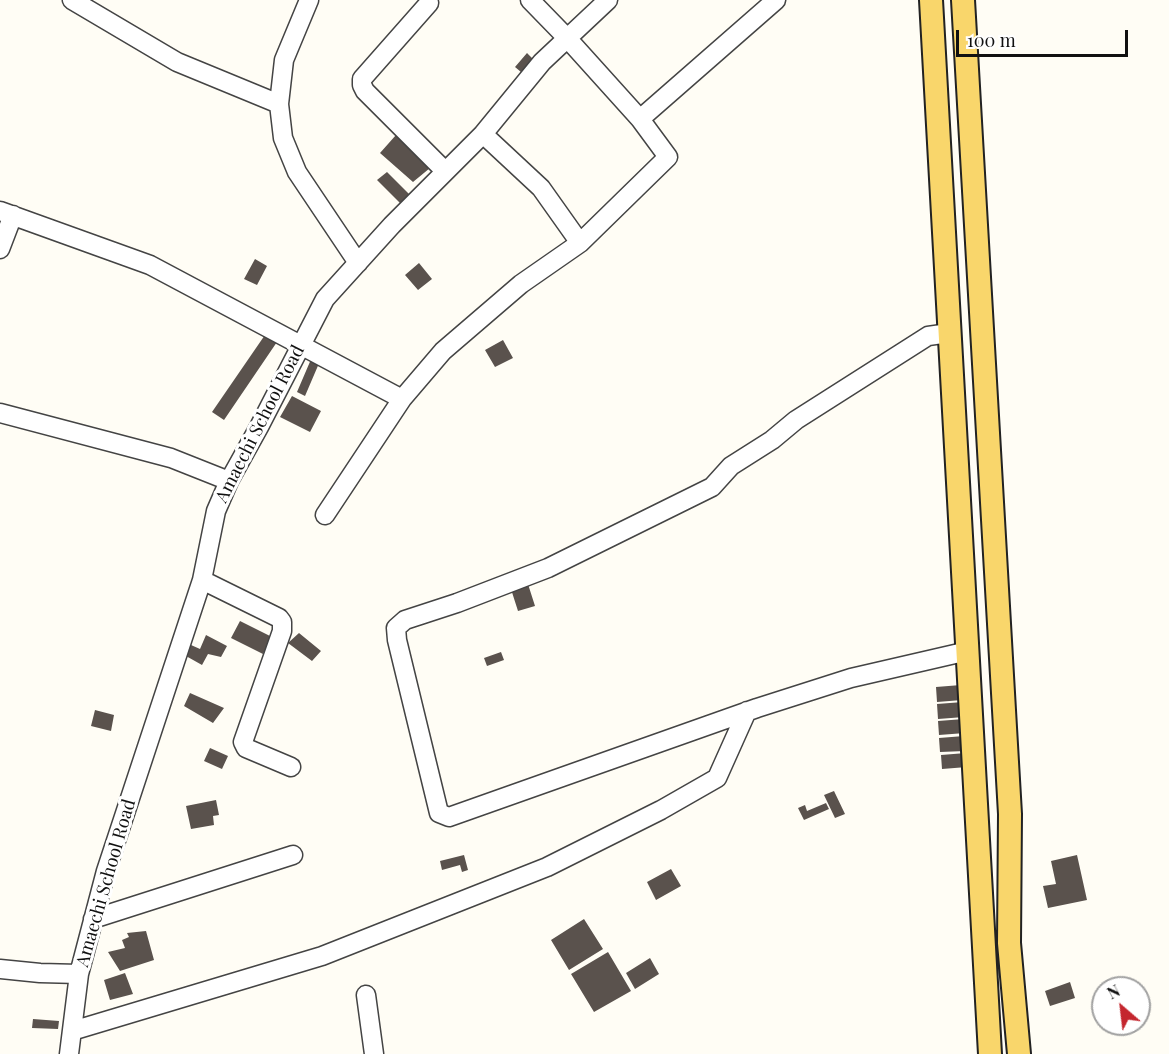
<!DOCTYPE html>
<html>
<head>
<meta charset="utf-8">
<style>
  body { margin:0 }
  #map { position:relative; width:1169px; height:1054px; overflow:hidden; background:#fffdf5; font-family:"Playfair Display",serif }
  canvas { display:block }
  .north { position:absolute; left:1091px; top:976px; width:60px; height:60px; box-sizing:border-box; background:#fff; border:2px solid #a0a0a0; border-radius:50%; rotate:332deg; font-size:16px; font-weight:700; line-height:24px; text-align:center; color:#111 }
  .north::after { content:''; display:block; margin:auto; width:21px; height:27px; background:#c4262e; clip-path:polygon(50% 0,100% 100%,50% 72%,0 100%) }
  .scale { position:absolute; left:956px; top:30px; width:172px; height:27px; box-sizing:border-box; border:3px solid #111; border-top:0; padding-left:8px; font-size:18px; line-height:21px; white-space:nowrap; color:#111; -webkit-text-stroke:4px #fff; paint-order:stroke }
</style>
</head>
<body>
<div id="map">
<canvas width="1169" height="1054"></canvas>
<div class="north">N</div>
<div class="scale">100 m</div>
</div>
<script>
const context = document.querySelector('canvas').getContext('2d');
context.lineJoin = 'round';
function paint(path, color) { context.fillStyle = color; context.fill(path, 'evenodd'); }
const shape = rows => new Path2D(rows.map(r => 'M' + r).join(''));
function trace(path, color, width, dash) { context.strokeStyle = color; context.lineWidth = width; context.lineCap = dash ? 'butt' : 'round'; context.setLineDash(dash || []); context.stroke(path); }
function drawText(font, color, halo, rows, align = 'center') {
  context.font = font + ' "Playfair Display",serif'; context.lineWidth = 6; context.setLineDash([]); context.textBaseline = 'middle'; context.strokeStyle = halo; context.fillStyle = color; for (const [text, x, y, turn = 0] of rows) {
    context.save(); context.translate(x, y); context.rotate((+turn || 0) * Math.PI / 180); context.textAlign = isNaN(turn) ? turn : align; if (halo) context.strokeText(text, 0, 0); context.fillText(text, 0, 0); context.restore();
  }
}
paint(shape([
  [527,53,533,59,521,72,515,67],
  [396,135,430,168,413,182,380,153],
  [387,172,411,196,402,205,377,180],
  [255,259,267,266,257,285,244,279],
  [419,263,432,279,418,290,405,275],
  [267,332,279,339,224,420,212,412],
  [503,340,513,358,495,367,485,350],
  [312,357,320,361,305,396,297,392],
  [292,396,321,411,310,432,280,417],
  [527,581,535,606,518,611,510,586],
  [240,621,272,637,263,654,231,638],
  [299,633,321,651,312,661,288,643],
  [206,635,227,646,221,657,208,654,202,665,186,656,191,645,200,649],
  [501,652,504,660,487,666,484,658],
  [961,685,962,700,937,702,936,687],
  [190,693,224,708,213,723,184,706],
  [963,702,964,717,938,719,937,704],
  [95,710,114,715,111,731,91,726],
  [964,719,965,733,939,735,938,721],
  [964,736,965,751,940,752,939,738],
  [210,748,228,756,222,769,204,761],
  [966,753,967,767,942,769,941,755],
  [834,791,845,814,835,818,824,795],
  [216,800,219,815,213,816,214,825,191,829,186,806],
  [826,803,829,809,804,820,798,808,805,805,807,811],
  [464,855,468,870,462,872,460,865,442,870,440,861],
  [1077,855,1087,900,1048,908,1043,886,1056,884,1051,861],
  [671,869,681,886,656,900,647,882],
  [584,919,603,949,569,970,551,940],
  [146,931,154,960,120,971,108,952,125,948,122,940,129,937,127,933],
  [608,952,631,991,594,1012,571,974],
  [650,958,659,974,635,989,626,973],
  [125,973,133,994,110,1000,104,980],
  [1070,982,1075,998,1050,1006,1045,991],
  [33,1019,59,1021,58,1029,32,1028]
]), '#5a524d');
const minor = shape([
  [72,0,177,62,279,104],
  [309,0,284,60,279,104,283,138,297,172,358,263],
  [429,3,362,79,362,85,365,91,445,171],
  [640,119,776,0],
  [483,134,541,188,580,243],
  [0,211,150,265,402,399],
  [0,249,13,215],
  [949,333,928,336,796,420,772,440,731,466,712,487,548,568,457,603,405,620,396,628,397,640,439,813,449,817,757,708,851,678,968,651],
  [0,413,171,458,229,481],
  [325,515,402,399,443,351,521,284,580,243,668,157,640,119,567,38,530,0],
  [202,580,279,618,282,622,282,631,243,742,246,748,291,767],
  [93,919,293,855],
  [0,969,40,973,79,974],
  [366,995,374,1054],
  [72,1031,322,956,547,867,661,810,717,778,747,711],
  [69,1054,79,974,106,871,202,580,216,511,229,481,259,427,325,299,392,225,483,134,542,62,608,0]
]);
const major = shape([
  [931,0,990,1054],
  [963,0,1010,814,1009,943,1019,1054]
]);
trace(minor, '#444', 21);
trace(major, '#222', 26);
trace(minor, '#fff', 18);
trace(major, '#f9d66b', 22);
drawText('18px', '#111', '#fff', [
  ["Amaechi School Road",260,424,-63],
  ["Amaechi School Road",106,883,-74]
]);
</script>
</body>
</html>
